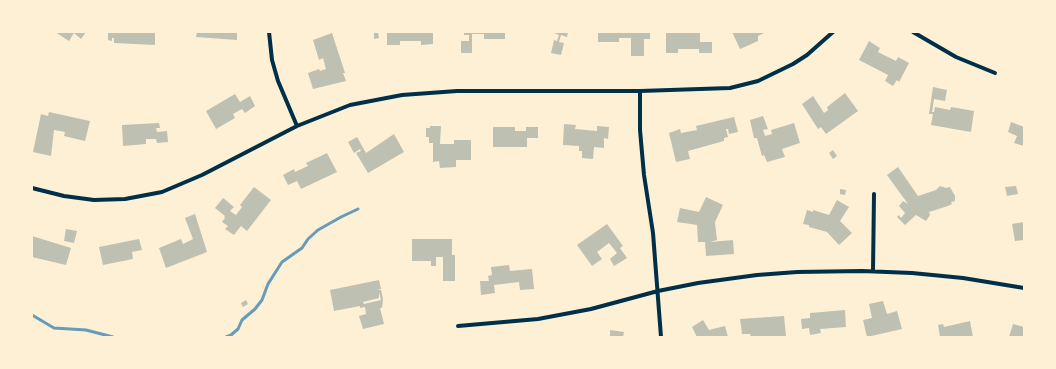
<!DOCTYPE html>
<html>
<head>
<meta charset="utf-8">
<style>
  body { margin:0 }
  #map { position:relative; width:1056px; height:369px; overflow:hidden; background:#fdf0d5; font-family:Montserrat,sans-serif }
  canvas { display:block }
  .frame { position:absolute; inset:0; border:33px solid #fdf0d5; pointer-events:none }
</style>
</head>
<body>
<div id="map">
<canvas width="1056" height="369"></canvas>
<div class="frame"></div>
</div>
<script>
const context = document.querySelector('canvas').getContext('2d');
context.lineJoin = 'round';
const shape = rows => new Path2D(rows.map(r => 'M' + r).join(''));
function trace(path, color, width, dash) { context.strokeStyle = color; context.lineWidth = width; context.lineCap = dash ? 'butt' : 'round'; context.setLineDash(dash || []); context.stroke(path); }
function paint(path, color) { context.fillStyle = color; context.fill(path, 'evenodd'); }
trace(shape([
  [32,315,54,328,86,330,113,337],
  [226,337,231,335,238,329,242,320,255,309,262,300,268,284,282,262,302,248,308,239,318,230,341,217,358,209]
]), '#669bbc', 3);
paint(shape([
  [55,32,86,32,81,39,74,33,69,41],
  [108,32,155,32,155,45,114,43,114,38,112,38,112,41,108,40],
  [197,32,237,32,237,40,196,37],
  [374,32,378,32,379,38,374,39],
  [387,32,433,32,433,44,421,45,421,41,400,41,400,45,387,45],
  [464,32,505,32,505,39,484,39,484,34,472,34,472,53,461,53,461,41,469,41,469,35,464,35],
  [552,32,568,32,567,37,561,35,559,42,564,43,561,55,551,53,554,40,557,41,559,35],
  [598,32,650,32,650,39,644,39,644,56,631,56,631,38,619,38,619,42,598,42],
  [666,32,700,32,700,42,712,42,712,53,699,53,699,49,678,49,678,53,666,53],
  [732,32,766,32,758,36,758,41,740,49],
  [332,33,345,73,343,73,346,81,313,89,308,73,319,69,320,71,326,69,323,58,319,60,313,40],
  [869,41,880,48,878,52,896,61,898,57,909,63,899,82,897,80,893,86,885,81,888,75,859,60],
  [933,87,947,90,945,101,934,99,932,112,934,112,935,107,950,110,951,107,974,111,971,132,931,125,933,114,929,114],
  [845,93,858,111,826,134,821,127,818,129,802,104,813,96,824,113,828,110,827,107],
  [235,94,240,102,250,96,255,106,245,113,242,109,233,114,235,118,216,129,206,111],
  [49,112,90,121,85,141,64,136,65,132,54,130,51,156,33,152,41,114,48,116],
  [763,116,768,129,763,130,765,136,772,134,771,130,794,123,800,143,782,149,785,157,767,162,764,155,762,156,757,138,754,138,750,120],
  [734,117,738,132,729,134,728,129,726,129,728,137,724,138,724,141,688,151,690,159,676,162,669,133,680,129,681,133,697,130,696,126],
  [1011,122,1024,127,1024,146,1014,143,1017,136,1008,132],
  [159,123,160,128,156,128,157,132,167,131,168,142,157,143,156,139,146,139,146,144,123,146,122,125],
  [564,124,576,125,575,129,597,131,597,126,609,127,608,139,604,138,604,148,594,147,593,159,582,158,582,151,579,151,579,146,563,145],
  [430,126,441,126,440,144,454,144,454,140,471,140,471,160,456,160,456,167,440,168,439,161,433,162,433,143,429,143,429,137,426,137,426,128,430,128],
  [493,127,515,127,515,131,526,131,526,127,538,127,538,138,527,138,527,147,493,147],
  [394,134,404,152,368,173,356,153,361,151,360,149,354,153,348,142,357,137,366,153],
  [833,150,837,156,833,159,829,153],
  [327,153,337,172,301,189,297,181,288,185,283,175,294,169,295,172,308,166,306,163],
  [898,167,918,196,936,190,940,186,946,188,950,187,955,196,955,201,951,202,952,204,948,206,929,212,930,215,926,221,916,215,905,225,897,217,899,215,901,218,905,213,899,206,903,201,908,204,887,175],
  [1016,186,1018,194,1007,196,1005,187],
  [254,187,271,200,247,231,241,226,234,235,225,229,228,226,222,222,225,218,224,217,225,216,215,208,223,198,234,207,230,211,236,215,242,207,240,205],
  [840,189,846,190,845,195,840,194],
  [706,197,723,205,715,222,717,240,710,242,733,240,734,254,706,256,705,242,698,242,697,225,677,222,680,208,699,212],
  [837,200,849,207,840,221,852,233,839,245,827,232,809,227,809,225,803,224,807,210,813,212,813,210,829,215],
  [195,214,207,252,166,268,159,248,181,239,183,244,193,239,185,218],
  [1024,222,1024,240,1015,241,1012,224],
  [607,224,623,246,620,248,627,258,614,266,610,259,617,253,609,243,597,252,602,259,592,266,577,245],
  [66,229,77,231,74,243,64,241],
  [32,236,71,248,66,265,32,257],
  [139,239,142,250,132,252,133,259,103,265,99,247],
  [412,239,452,239,452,255,455,255,455,281,443,281,443,257,436,257,436,266,431,266,431,261,412,261],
  [509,265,510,271,532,269,534,289,520,290,519,282,494,285,495,293,481,295,480,281,489,281,488,276,492,275,491,267],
  [379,280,381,289,377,289,381,290,383,299,382,308,380,308,384,324,363,329,359,316,366,314,365,307,360,308,360,306,334,311,330,290],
  [379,292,381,300,364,304,363,302,379,298],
  [246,300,248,304,243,307,241,303],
  [883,301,887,314,897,311,902,329,867,337,863,320,872,318,869,304],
  [845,310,846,327,820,329,821,333,810,335,809,328,802,329,801,319,810,318,810,313],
  [784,316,786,336,751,337,750,334,742,334,740,319],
  [703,320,709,330,725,326,728,337,697,337,692,327],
  [970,321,973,337,940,337,938,325,943,324,944,327],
  [1013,324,1024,327,1024,337,1009,337],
  [610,330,624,332,623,337,610,337]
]), '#bec0b2');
trace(shape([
  [269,32,272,60,278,81,297,126],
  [913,32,956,57,995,73],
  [640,91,640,130,644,175,653,233,661,337],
  [32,188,64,196,94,200,125,199,162,192,202,175,297,126,350,105,402,95,457,91,640,91,730,88,758,81,793,64,807,55,833,32],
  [873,271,874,194],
  [458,326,538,319,591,309,658,291,698,283,757,275,797,272,862,271,912,273,963,278,1024,288]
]), '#003049', 4);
</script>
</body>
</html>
